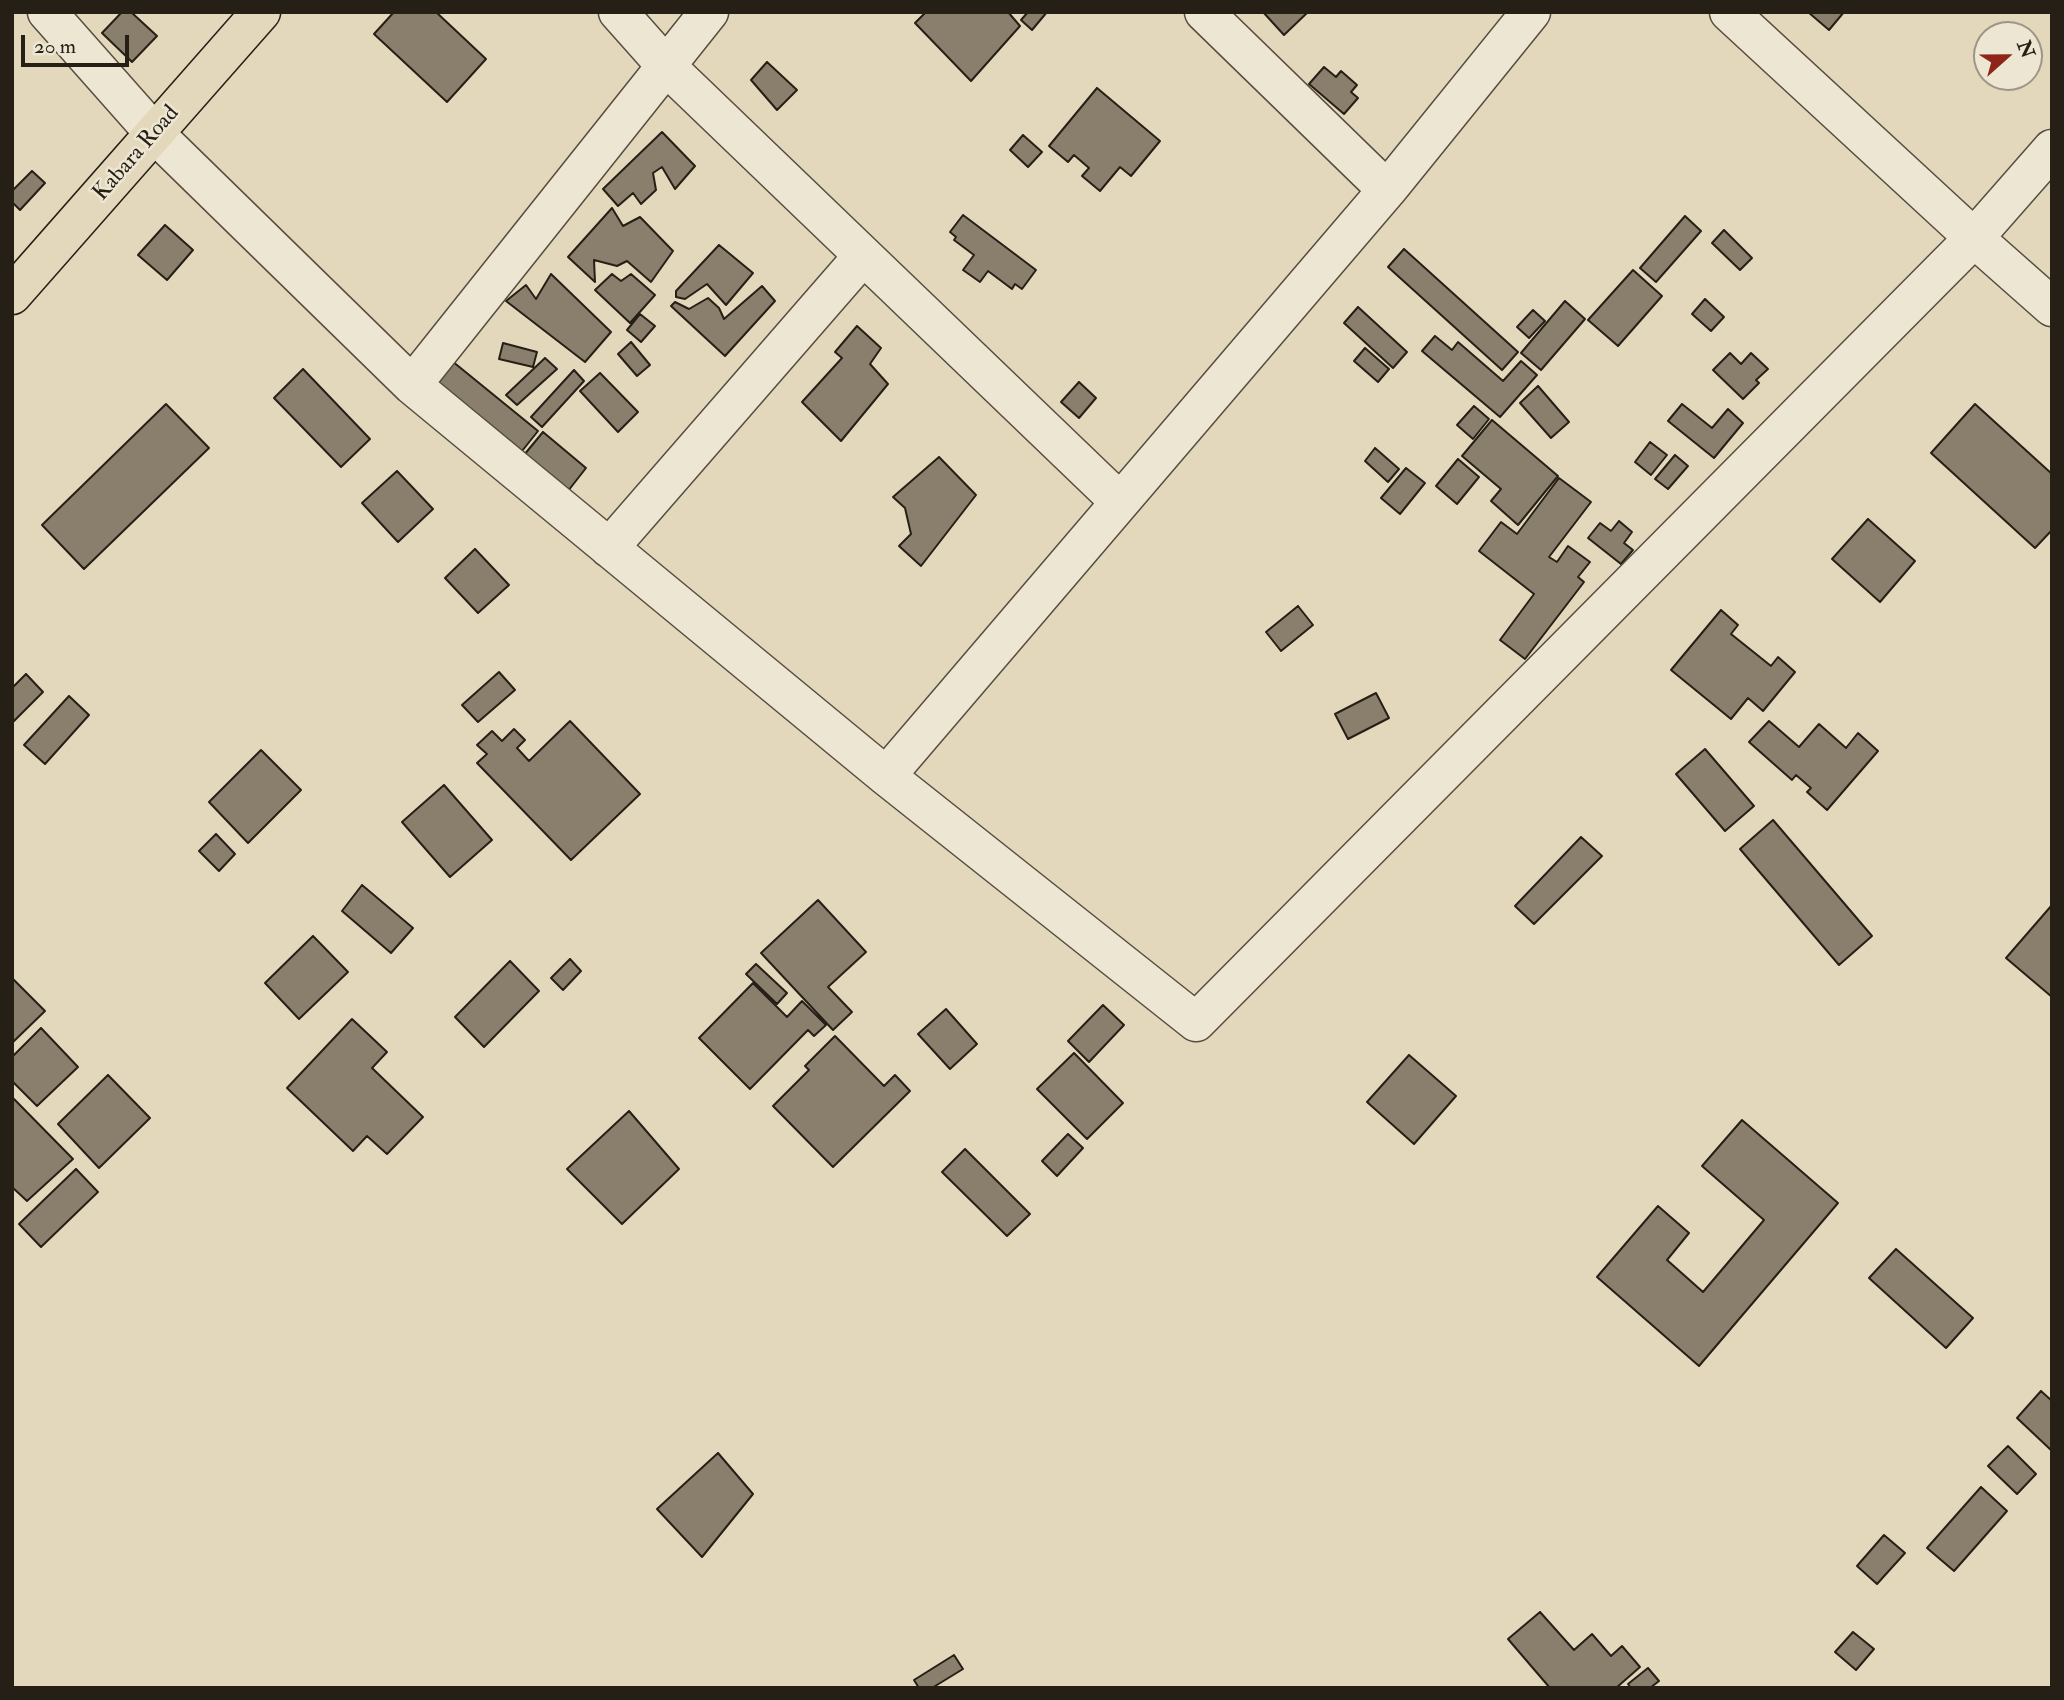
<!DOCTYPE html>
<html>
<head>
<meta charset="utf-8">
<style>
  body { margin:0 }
  #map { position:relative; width:2064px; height:1700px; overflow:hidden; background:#e4d8bc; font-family:"IM FELL Double Pica",serif }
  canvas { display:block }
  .frame { position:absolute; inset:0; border:14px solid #261f16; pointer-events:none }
  .north { position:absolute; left:1973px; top:21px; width:70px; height:70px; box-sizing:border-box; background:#ede6d3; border:2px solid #9d9687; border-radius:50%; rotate:69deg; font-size:19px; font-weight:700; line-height:28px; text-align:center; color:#261f16 }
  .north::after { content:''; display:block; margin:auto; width:24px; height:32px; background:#8f2418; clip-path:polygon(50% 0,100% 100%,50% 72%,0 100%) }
  .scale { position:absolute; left:21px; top:35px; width:108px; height:32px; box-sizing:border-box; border:4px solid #261f16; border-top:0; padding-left:9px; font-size:21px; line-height:24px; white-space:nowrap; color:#261f16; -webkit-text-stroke:5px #ede6d3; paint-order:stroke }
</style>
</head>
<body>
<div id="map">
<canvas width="2064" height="1700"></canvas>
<div class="frame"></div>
<div class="north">N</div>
<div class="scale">20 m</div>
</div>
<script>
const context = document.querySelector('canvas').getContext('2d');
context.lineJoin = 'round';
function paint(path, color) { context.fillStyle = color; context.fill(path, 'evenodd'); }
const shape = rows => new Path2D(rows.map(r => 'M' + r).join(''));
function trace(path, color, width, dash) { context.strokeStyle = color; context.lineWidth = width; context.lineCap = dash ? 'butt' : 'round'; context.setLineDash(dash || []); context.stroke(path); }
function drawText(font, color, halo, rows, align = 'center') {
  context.font = font + ' "IM FELL Double Pica",serif'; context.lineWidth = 5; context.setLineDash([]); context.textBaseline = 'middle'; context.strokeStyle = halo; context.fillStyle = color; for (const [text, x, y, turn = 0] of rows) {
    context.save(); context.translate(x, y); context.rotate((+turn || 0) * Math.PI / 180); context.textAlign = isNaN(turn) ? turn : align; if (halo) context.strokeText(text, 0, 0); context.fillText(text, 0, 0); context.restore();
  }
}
const building = shape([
  [122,12,131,12,157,36,132,62,102,33,122,12],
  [394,12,436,12,486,59,447,102,374,34,394,12],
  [926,12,1008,12,1020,26,971,81,915,23,926,12],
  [1028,12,1047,12,1032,30,1021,20,1028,12],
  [1263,12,1308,12,1284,35,1263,12],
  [1808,12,1844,12,1829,30,1808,12],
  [767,62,797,90,777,110,751,80,767,62],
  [1324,67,1336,77,1341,71,1357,85,1351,92,1358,98,1344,114,1309,84,1324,67],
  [1097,88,1160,141,1131,176,1120,167,1100,191,1082,176,1089,168,1074,155,1068,162,1049,146,1097,88],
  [662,132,695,166,675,189,662,167,653,173,656,190,641,204,633,193,618,206,603,189,662,132],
  [1023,135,1042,152,1028,167,1010,150,1023,135],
  [32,171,45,183,20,210,12,202,12,191,32,171],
  [612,208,623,226,640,217,673,251,651,282,627,261,617,266,594,260,595,282,568,257,612,208],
  [963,215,1036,270,1022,289,1015,284,1012,289,988,271,980,282,963,270,974,255,954,240,956,237,950,232,963,215],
  [1685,216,1701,231,1656,282,1640,268,1685,216],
  [165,225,193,250,167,280,138,255,165,225],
  [1724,230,1752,258,1740,270,1712,243,1724,230],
  [719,245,753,273,726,305,707,284,685,299,676,297,676,291,719,245],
  [1404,249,1518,352,1502,370,1388,267,1404,249],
  [1633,270,1662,296,1618,346,1588,320,1633,270],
  [551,274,611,332,585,362,506,301,526,285,536,299,551,274],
  [612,274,621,281,631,274,655,295,630,323,595,290,612,274],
  [762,286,775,301,725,356,671,306,675,302,689,309,708,298,719,308,724,319,762,286],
  [1705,299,1724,317,1711,331,1692,314,1705,299],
  [1565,301,1585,319,1541,370,1521,353,1565,301],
  [1358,307,1407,352,1393,368,1344,323,1358,307],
  [1533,310,1545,321,1529,338,1517,327,1533,310],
  [640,314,655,326,641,342,627,330,640,314],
  [857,326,881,348,870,364,888,384,841,441,802,402,842,358,835,352,857,326],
  [1435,336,1452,350,1458,342,1503,381,1521,361,1537,375,1500,417,1422,351,1435,336],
  [631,342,650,365,637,376,618,354,631,342],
  [503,343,537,352,533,367,499,359,503,343],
  [1365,348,1389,369,1378,382,1354,361,1365,348],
  [1730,353,1741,364,1751,353,1768,369,1756,380,1759,383,1743,399,1713,370,1730,353],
  [545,358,557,369,517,405,506,395,545,358],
  [452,361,538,431,522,451,436,381,452,361],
  [303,369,370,439,341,467,274,398,303,369],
  [574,370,584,381,542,427,531,417,574,370],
  [600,373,638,412,618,432,580,391,600,373],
  [1079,382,1096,398,1079,418,1061,402,1079,382],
  [1538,386,1569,422,1551,438,1520,403,1538,386],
  [166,404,209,448,84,569,42,525,166,404],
  [1682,404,1712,428,1728,409,1743,423,1714,458,1668,421,1682,404],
  [1975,404,2052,474,2052,530,2035,548,1931,453,1975,404],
  [1474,406,1489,419,1473,439,1457,425,1474,406],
  [1492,420,1558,476,1518,525,1491,501,1501,489,1462,456,1492,420],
  [543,432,586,468,568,491,524,455,543,432],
  [1650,442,1667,455,1651,475,1635,462,1650,442],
  [1375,448,1399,469,1388,482,1365,461,1375,448],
  [1675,455,1688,466,1668,489,1655,479,1675,455],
  [939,457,976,495,921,566,899,546,911,534,905,508,893,497,939,457],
  [1458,459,1479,477,1457,504,1436,486,1458,459],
  [1406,468,1425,483,1400,514,1381,498,1406,468],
  [397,471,433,509,398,542,362,503,397,471],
  [1559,478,1591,502,1549,557,1557,562,1568,546,1590,562,1578,577,1584,582,1525,659,1500,640,1534,594,1479,551,1501,522,1517,534,1559,478],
  [1868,519,1915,561,1880,602,1832,559,1868,519],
  [1619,521,1632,532,1624,543,1633,550,1621,564,1588,538,1600,523,1611,531,1619,521],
  [475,549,509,585,478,613,445,578,475,549],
  [1298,606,1313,625,1281,651,1266,632,1298,606],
  [1721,610,1738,625,1731,634,1771,666,1778,657,1795,672,1763,711,1748,698,1731,719,1671,670,1721,610],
  [499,672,515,690,478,722,462,705,499,672],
  [26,674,43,692,12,723,12,688,26,674],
  [1376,693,1389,718,1348,739,1335,714,1376,693],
  [69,696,89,715,45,764,24,745,69,696],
  [570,721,640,794,571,860,477,763,487,754,477,745,492,731,502,741,514,729,525,740,517,748,529,761,570,721],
  [1769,721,1799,747,1819,724,1846,748,1858,733,1878,751,1827,810,1807,792,1811,788,1796,775,1792,780,1749,742,1769,721],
  [1705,749,1754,806,1725,831,1676,774,1705,749],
  [261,750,301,790,248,843,209,802,261,750],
  [444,785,492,840,450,877,402,822,444,785],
  [1773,820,1872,936,1839,965,1740,849,1773,820],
  [216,834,235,854,219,871,199,851,216,834],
  [1581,837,1602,856,1534,924,1515,906,1581,837],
  [362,885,413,928,391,953,342,911,362,885],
  [818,900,866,952,828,987,852,1012,833,1030,761,953,818,900],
  [2052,905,2052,997,2006,958,2052,905],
  [313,936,348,972,299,1019,265,983,313,936],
  [570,959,581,971,563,990,551,978,570,959],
  [510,961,539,991,484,1047,455,1017,510,961],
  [756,964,787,993,777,1004,746,974,756,964],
  [12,978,45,1011,12,1043,12,978],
  [753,983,787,1017,802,1001,826,1025,814,1036,808,1030,750,1089,699,1038,753,983],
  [1103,1005,1124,1025,1089,1062,1068,1041,1103,1005],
  [946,1009,977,1044,950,1069,918,1034,946,1009],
  [352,1019,387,1052,372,1068,423,1117,387,1154,367,1136,353,1151,287,1088,352,1019],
  [41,1028,78,1067,37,1106,12,1081,12,1057,41,1028],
  [835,1036,884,1086,895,1075,910,1091,833,1167,773,1106,809,1070,805,1066,835,1036],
  [1074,1053,1123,1103,1087,1139,1037,1089,1074,1053],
  [1409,1055,1456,1096,1414,1144,1367,1102,1409,1055],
  [108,1075,150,1118,99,1168,58,1124,108,1075],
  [12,1097,73,1159,27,1201,12,1187,12,1097],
  [629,1111,679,1169,622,1224,567,1169,629,1111],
  [1742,1120,1838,1203,1699,1366,1597,1277,1658,1206,1689,1233,1667,1260,1703,1292,1764,1220,1702,1166,1742,1120],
  [1068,1134,1083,1148,1057,1176,1042,1161,1068,1134],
  [965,1149,1030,1214,1007,1236,942,1172,965,1149],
  [76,1169,98,1192,41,1247,19,1224,76,1169],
  [1896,1249,1973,1318,1946,1348,1869,1278,1896,1249],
  [2041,1391,2052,1401,2052,1451,2017,1418,2041,1391],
  [2008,1446,2036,1474,2017,1494,1988,1466,2008,1446],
  [718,1453,753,1494,702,1557,657,1509,718,1453],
  [1981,1487,2007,1511,1954,1571,1927,1548,1981,1487],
  [1884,1535,1905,1553,1877,1584,1857,1566,1884,1535],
  [1540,1612,1574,1650,1592,1634,1611,1656,1622,1646,1640,1667,1616,1688,1550,1688,1508,1639,1540,1612],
  [1853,1632,1874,1649,1856,1670,1835,1652,1853,1632],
  [954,1655,963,1669,932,1688,919,1688,914,1680,954,1655],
  [1648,1668,1659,1681,1650,1688,1631,1688,1628,1684,1648,1668]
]);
paint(building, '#897f6c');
trace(building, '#261f16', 2);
const street = shape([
  [47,12,155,134,412,385,886,776,1196,1022,1974,238,2052,149],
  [618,12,666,66,1120,502],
  [1204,12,1387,190],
  [1729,12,1974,238,2052,307],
  [412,385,709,12],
  [609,548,863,256],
  [886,776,1387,190,1531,12]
]);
const primary = shape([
  [12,295,261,12]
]);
trace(street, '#564d40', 41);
trace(primary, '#261f16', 41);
trace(street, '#ede6d3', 38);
trace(primary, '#e4d8bc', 38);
drawText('23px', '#261f16', '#ede6d3', [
  ["Kabara Road",137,154,-49]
]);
</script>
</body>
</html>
